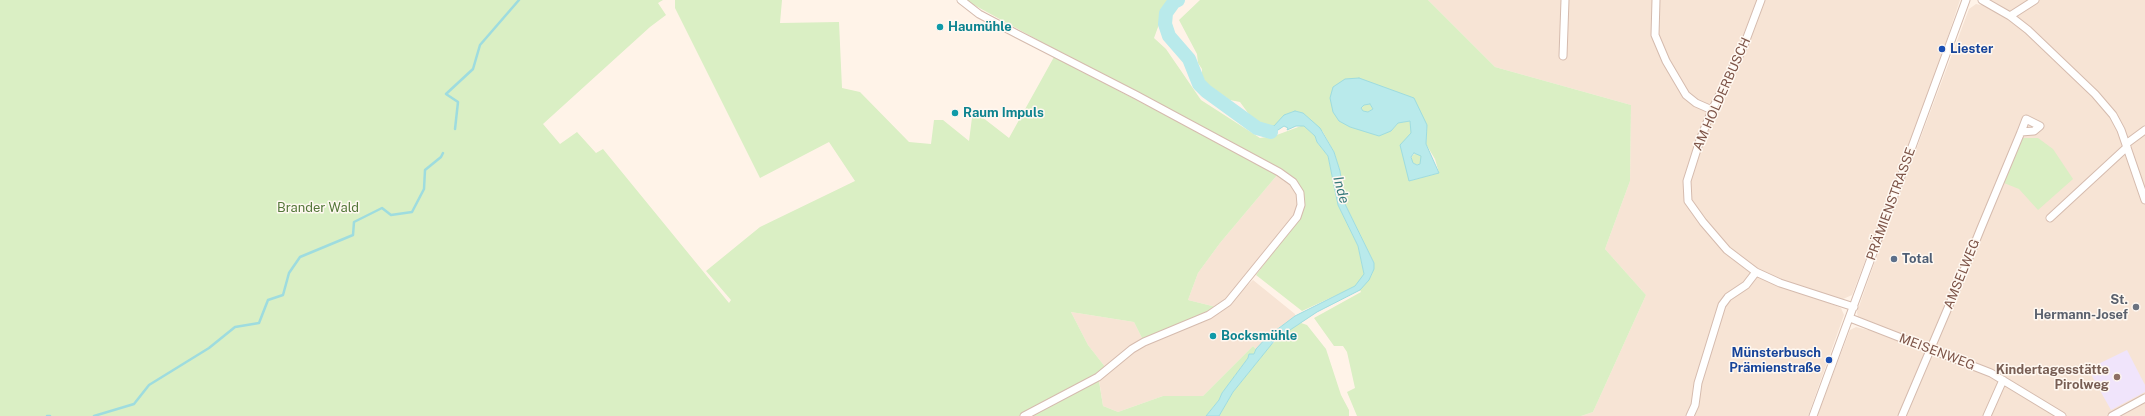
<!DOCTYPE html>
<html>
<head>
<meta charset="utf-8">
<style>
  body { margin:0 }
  canvas { display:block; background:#fff3e8 }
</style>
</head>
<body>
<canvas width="2145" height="416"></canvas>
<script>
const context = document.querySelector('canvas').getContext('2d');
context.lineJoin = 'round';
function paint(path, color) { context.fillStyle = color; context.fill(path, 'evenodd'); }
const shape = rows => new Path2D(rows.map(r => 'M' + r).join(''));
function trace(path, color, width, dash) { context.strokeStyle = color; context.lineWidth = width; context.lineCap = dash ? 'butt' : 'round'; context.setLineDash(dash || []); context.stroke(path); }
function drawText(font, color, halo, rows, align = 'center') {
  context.font = font + ' "Public Sans",sans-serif'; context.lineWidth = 3; context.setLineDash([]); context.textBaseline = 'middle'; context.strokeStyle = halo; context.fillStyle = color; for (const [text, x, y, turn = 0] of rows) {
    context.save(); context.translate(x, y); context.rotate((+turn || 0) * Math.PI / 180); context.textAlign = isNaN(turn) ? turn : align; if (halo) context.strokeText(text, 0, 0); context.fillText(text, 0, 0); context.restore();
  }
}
paint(shape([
  [1428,0,1960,0,1924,107,1852,295,1843,299,1832,297,1829,303,1841,308,1844,315,1808,416,1581,416,1593,412,1646,295,1605,249,1630,181,1631,105,1495,67],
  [1990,0,2145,0,2145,416,1817,416,1850,330,1856,327,1868,330,1871,324,1858,319,1857,312,1890,219,1969,9,1976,4,1986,6],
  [1278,174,1291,184,1297,194,1299,205,1295,216,1227,300,1216,307,1188,300,1198,273,1220,243],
  [1253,280,1295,314,1295,316,1277,329,1256,349,1253,346,1203,396,1163,396,1118,412,1103,406,1099,380,1134,350,1229,303],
  [1071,312,1134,322,1143,340,1106,368,1088,345]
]), '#f7e4d5');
paint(shape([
  [2127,350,2145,385,2145,392,2111,410,2088,369]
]), '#f0e4fb');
paint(shape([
  [0,0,663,0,658,3,666,15,650,27,543,124,560,144,577,132,596,153,603,149,729,303,731,300,706,271,760,227,855,181,829,142,760,178,675,8,675,0,782,0,780,23,839,22,842,88,860,92,909,142,931,144,934,120,943,120,969,141,973,110,1009,138,1054,57,1278,174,1220,243,1198,273,1188,300,1216,307,1208,313,1143,340,1134,322,1071,312,1088,345,1106,368,1098,375,1103,406,1118,412,1163,396,1203,396,1253,346,1256,349,1254,354,1249,354,1248,358,1222,393,1219,400,1206,416,0,416],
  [965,0,1168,0,1154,38,1166,49,1201,100,1260,138,1274,136,1301,126,1304,126,1315,136,1317,142,1328,156,1338,205,1358,246,1364,274,1362,279,1356,286,1302,311,1256,275,1300,217,1304,204,1295,181],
  [1200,0,1428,0,1495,67,1631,105,1630,181,1605,249,1646,295,1593,412,1581,416,1357,416,1347,392,1355,388,1347,352,1343,346,1334,346,1314,318,1361,292,1360,290,1372,274,1374,263,1345,204,1340,171,1334,152,1323,132,1303,113,1295,111,1285,115,1274,126,1262,127,1256,124,1240,102,1230,100,1207,84,1202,76,1202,69,1198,63,1197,54,1179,20],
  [1359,78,1427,125,1426,144,1435,159,1439,173,1409,181,1411,133,1410,121,1398,123,1391,131,1364,130,1350,127],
  [1370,104,1373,109,1368,112,1363,111,1361,109,1364,105],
  [2022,138,2038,138,2053,149,2073,179,2038,210,2019,189,2004,183],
  '1411.5 159a5.5 5.5 0 1 1 11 0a5.5 5.5 0 1 1-11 0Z',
  [1301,323,1307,325,1326,349,1341,395,1349,410,1349,416,1219,416,1233,392,1269,347,1290,328]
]), '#daefc4');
const water = shape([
  [1359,78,1414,98,1427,125,1426,144,1439,173,1409,181,1400,145,1411,133,1410,121,1398,123,1391,131,1379,136,1350,127,1339,121,1333,112,1330,98,1333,87,1345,79,1359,78],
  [1370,104,1373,109,1368,112,1363,111,1361,108,1364,105,1370,104],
  [1414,153,1421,156,1420,164,1417,165,1413,163,1411,157,1414,153],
  [1295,111,1303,113,1320,128,1334,152,1340,171,1345,204,1374,263,1374,269,1369,280,1360,290,1317,312,1275,340,1233,392,1219,416,1206,416,1219,400,1222,393,1248,358,1249,354,1254,354,1256,349,1267,337,1295,316,1355,286,1364,274,1358,246,1338,205,1328,156,1317,142,1315,136,1304,126,1296,126,1287,130,1288,128,1284,126,1272,134,1266,136,1251,129,1256,124,1265,127,1274,126,1284,115,1295,111]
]);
paint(water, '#b9eaeb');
trace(water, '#9edcdf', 1);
trace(shape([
  [455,129,458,102,446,94,473,69,480,45,519,0],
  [47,416,50,416],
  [94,416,134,404,149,385,209,348,235,327,259,323,268,300,283,295,289,273,300,257,353,235,354,222,382,208,391,215,412,212,424,189,425,170,441,157,443,153]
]), '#9edcdf', 2.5);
trace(shape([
  [1178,0,1174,2,1166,13,1165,24,1169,36,1189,59,1199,84,1206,91,1257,128,1271,132]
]), '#b9eaeb', 14);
const minor = shape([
  [961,0,979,14,1017,34,1136,95,1279,172,1293,182,1300,193,1301,205,1297,217,1228,302,1209,315,1144,342,1132,349,1098,377,1024,416],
  [1656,0,1655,35,1666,61,1686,95,1696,103,1712,110],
  [1761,0,1743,48,1712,110,1700,140,1687,181,1688,201,1703,222,1727,250,1756,272,1780,283,1854,307],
  [1982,0,2010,16,2028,30,2095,94,2113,115,2121,130,2145,200],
  [2010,16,2035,0],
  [1563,56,1565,0],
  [2126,144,2145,130],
  [2050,218,2127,147],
  [1850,318,1991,373,2062,416],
  [1690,416,1695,405,1698,383,1722,305,1728,297,1746,285,1756,272],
  [1813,416,1966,0],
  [1902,416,1962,275,1981,228,2021,132,2026,119,2040,126,2034,131,2021,132],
  [1987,416,2003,380],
  [2112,416,2145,398]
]);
trace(minor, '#d5bbae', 9);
trace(minor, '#fff', 7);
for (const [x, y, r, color] of [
  [940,27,4,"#0f9aa8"],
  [1942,49,4,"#1a4fb4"],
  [955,113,4,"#0f9aa8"],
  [1894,259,4,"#5c6f8a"],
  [2136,307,4,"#6b7280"],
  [1213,336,4,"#0f9aa8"],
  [1829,360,4,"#1a4fb4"],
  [2117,377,4,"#8d6e63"]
]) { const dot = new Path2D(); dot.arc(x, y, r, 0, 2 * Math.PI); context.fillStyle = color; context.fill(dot); trace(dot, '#fff8f1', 1.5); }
drawText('bold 13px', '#0d838f', '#fff8f1', [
  ["Haumühle",948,27],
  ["Raum Impuls",963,113],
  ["Bocksmühle",1221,336]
], 'left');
drawText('bold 13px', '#164399', '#fff8f1', [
  ["Liester",1950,49],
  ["Münsterbusch",1821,353,"right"],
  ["Prämienstraße",1821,368,"right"]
], 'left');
drawText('13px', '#7d5448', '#fff8f1', [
  ["AM HOLDERBUSCH",1722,94,-66],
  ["PRÄMIENSTRASSE",1891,204,-70],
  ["AMSELWEG",1962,274,-68],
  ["MEISENWEG",1937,352,21]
]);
drawText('13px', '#537739', '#fff8f1', [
  ["Brander Wald",318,208]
]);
drawText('bold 13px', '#4e5e75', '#fff8f1', [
  ["Total",1902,259]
], 'left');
drawText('bold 13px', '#5b616d', '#fff8f1', [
  ["St.",2128,300],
  ["Hermann-Josef",2128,315]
], 'right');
drawText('bold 13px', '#785e54', '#fff8f1', [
  ["Kindertagesstätte",2109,370],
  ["Pirolweg",2109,385]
], 'right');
drawText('italic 14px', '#36797b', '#fff8f1', [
  ["Inde",1341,190,75]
]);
</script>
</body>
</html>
